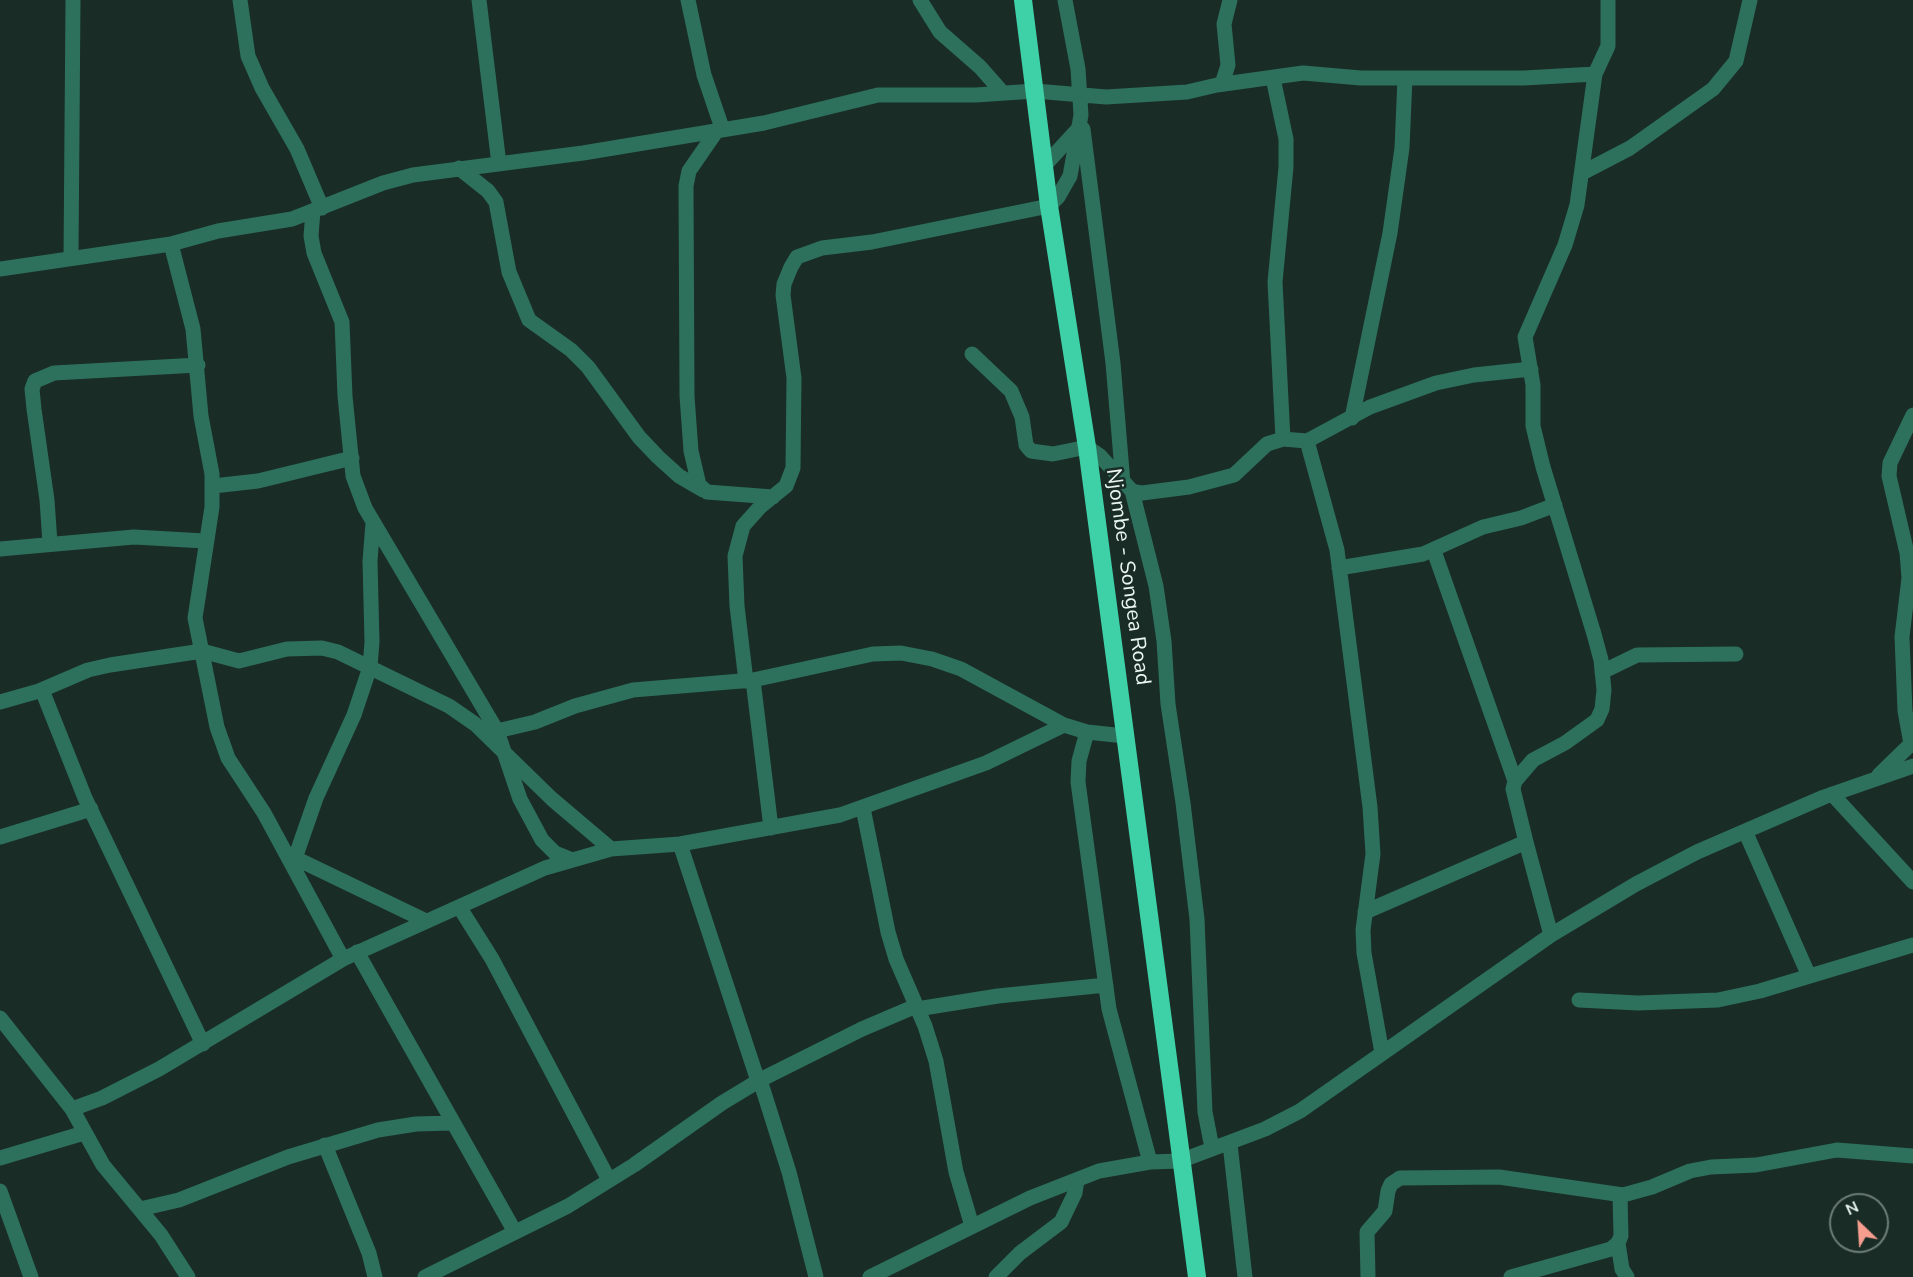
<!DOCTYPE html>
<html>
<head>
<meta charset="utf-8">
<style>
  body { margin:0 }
  #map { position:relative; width:1913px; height:1277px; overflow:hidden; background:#192c25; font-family:"Nunito Sans",sans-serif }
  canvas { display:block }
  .north { position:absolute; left:1829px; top:1193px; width:60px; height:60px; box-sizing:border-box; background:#192c25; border:2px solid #6d7d77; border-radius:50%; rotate:335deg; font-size:16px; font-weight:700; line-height:24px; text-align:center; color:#eaf6f1 }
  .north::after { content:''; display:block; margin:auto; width:21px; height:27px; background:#f59d8e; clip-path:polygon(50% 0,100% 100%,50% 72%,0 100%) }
</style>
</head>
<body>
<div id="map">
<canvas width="1913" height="1277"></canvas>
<div class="north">N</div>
</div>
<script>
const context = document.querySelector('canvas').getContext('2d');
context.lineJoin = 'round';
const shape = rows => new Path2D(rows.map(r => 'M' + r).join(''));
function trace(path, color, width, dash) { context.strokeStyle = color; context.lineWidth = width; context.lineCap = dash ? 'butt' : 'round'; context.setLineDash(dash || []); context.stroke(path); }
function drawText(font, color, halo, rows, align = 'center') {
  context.font = font + ' "Nunito Sans",sans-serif'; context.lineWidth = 5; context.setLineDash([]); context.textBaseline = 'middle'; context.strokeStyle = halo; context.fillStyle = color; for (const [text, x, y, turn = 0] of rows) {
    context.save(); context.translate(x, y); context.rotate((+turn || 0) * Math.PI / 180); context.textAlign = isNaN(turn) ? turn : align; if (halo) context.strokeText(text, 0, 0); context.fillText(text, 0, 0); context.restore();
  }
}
trace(shape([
  [240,0,248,56,262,88,297,149,322,208],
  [479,0,499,164],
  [688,0,704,75,722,128],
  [920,0,940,32,980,67,1003,93],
  [1273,78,1286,139,1286,167,1275,282,1283,439],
  [1222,84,1228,65,1224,24,1230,0],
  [718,129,689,171,686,186,687,396,691,451,699,485,707,492,773,497],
  [1083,129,1113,363,1123,483],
  [1045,165,1079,128],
  [459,168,488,191,496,202,509,272,529,320,571,350,588,367,639,437,658,457,679,476,703,490],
  [1582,173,1630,148,1713,89,1736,61,1750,0],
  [313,211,311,236,314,253,342,322,345,396,353,476,365,508,497,731,520,799,542,840,555,853,572,860],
  [171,244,193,329,201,416,212,474,212,507,195,618,217,727,228,758,264,813,343,959],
  [71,258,73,0],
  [0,269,171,244,218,231,292,219,383,183,413,175,583,153,764,123,878,95,976,95,1035,91,1106,97,1187,92,1217,85,1303,73,1361,78,1524,78,1595,74],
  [972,354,1011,391,1022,417,1026,445,1031,451,1053,454,1087,447,1100,456,1132,491,1142,493,1189,487,1234,475,1267,444,1283,439,1307,441,1370,407,1436,383,1474,375,1531,369],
  [1352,418,1390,233,1402,148,1405,78],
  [1307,441,1337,550,1370,807,1373,854,1363,930,1364,953,1382,1053],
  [213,486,258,481,352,458],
  [1132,491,1156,586,1164,641,1168,704,1183,803,1197,919,1205,1112,1212,1148],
  [50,543,47,500,34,409,32,389,35,381,54,373,198,365],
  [0,549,134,537,205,541],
  [1434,551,1515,781],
  [1339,568,1423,554,1483,527,1521,518,1555,505],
  [1602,672,1637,655,1736,654],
  [753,680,771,828],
  [746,681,737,606,735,556,743,526,760,507,786,486,793,468,794,378,783,295,784,284,791,267,797,257,822,248,872,242,1049,206,1058,197,1070,176,1081,115,1078,69,1065,0],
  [42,690,85,798,203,1044],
  [0,702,39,691,88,670,110,665,202,651,239,661,287,649,322,648,338,652,449,706,475,724,552,799,611,849],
  [497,731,535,722,575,706,633,690,753,680,873,654,901,653,932,659,961,669,1064,725,1087,732,1125,736],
  [1087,732,1079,761,1078,782,1109,1009,1150,1162],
  [1911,744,1905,711,1902,637,1909,578,1907,553,1889,476,1890,463,1913,415],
  [1879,775,1913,742],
  [1832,794,1913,882],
  [863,808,888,932,896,959,925,1026,936,1061,956,1172,972,1226],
  [1745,831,1809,976],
  [0,837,91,809],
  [680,844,758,1081],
  [295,858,426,921],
  [293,864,316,798,354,715,370,667,372,642,370,561,373,523],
  [460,908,492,959,609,1180],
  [1365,912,1526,842],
  [1551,935,1526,842,1513,789,1515,781,1533,760,1565,743,1597,720,1602,709,1604,690,1601,660,1594,634,1543,467,1533,426,1533,385,1525,337,1565,245,1577,205,1595,74,1608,46,1608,0],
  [357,952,515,1232],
  [1579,1000,1638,1003,1718,1000,1760,991,1913,945],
  [917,1009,998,996,1106,985],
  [0,1018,72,1109,103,1165,161,1235,188,1277],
  [760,1080,789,1172,816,1277],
  [72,1109,102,1098,159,1069,343,959,545,868,611,849,680,844,840,815,986,763,1064,725],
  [1230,1144,1245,1277],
  [325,1145,369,1253,375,1277],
  [0,1158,84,1133],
  [0,1191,31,1277],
  [140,1209,179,1200,288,1157,378,1130,416,1124,452,1123],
  [1618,1243,1622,1269,1627,1277],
  [425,1277,568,1206,634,1165,722,1103,760,1080,862,1029,916,1006],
  [870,1277,1030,1198,1099,1171,1150,1162,1180,1161,1265,1129,1300,1111,1551,935,1636,884,1697,852,1824,797,1913,766],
  [996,1277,1020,1253,1061,1222,1075,1193,1077,1180],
  [1368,1277,1367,1232,1385,1211,1388,1191,1391,1184,1400,1178,1499,1177,1623,1195,1652,1187,1690,1171,1711,1167,1756,1165,1837,1150,1913,1156],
  [1511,1277,1611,1249,1618,1243,1621,1236,1620,1195]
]), '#2d705c', 15);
trace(shape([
  [1023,0,1049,206,1087,447,1197,1277]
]), '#3ed0a7', 18);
drawText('21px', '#eaf6f1', '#192c25', [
  ["Njombe - Songea Road",1127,577,82]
]);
</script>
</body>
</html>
